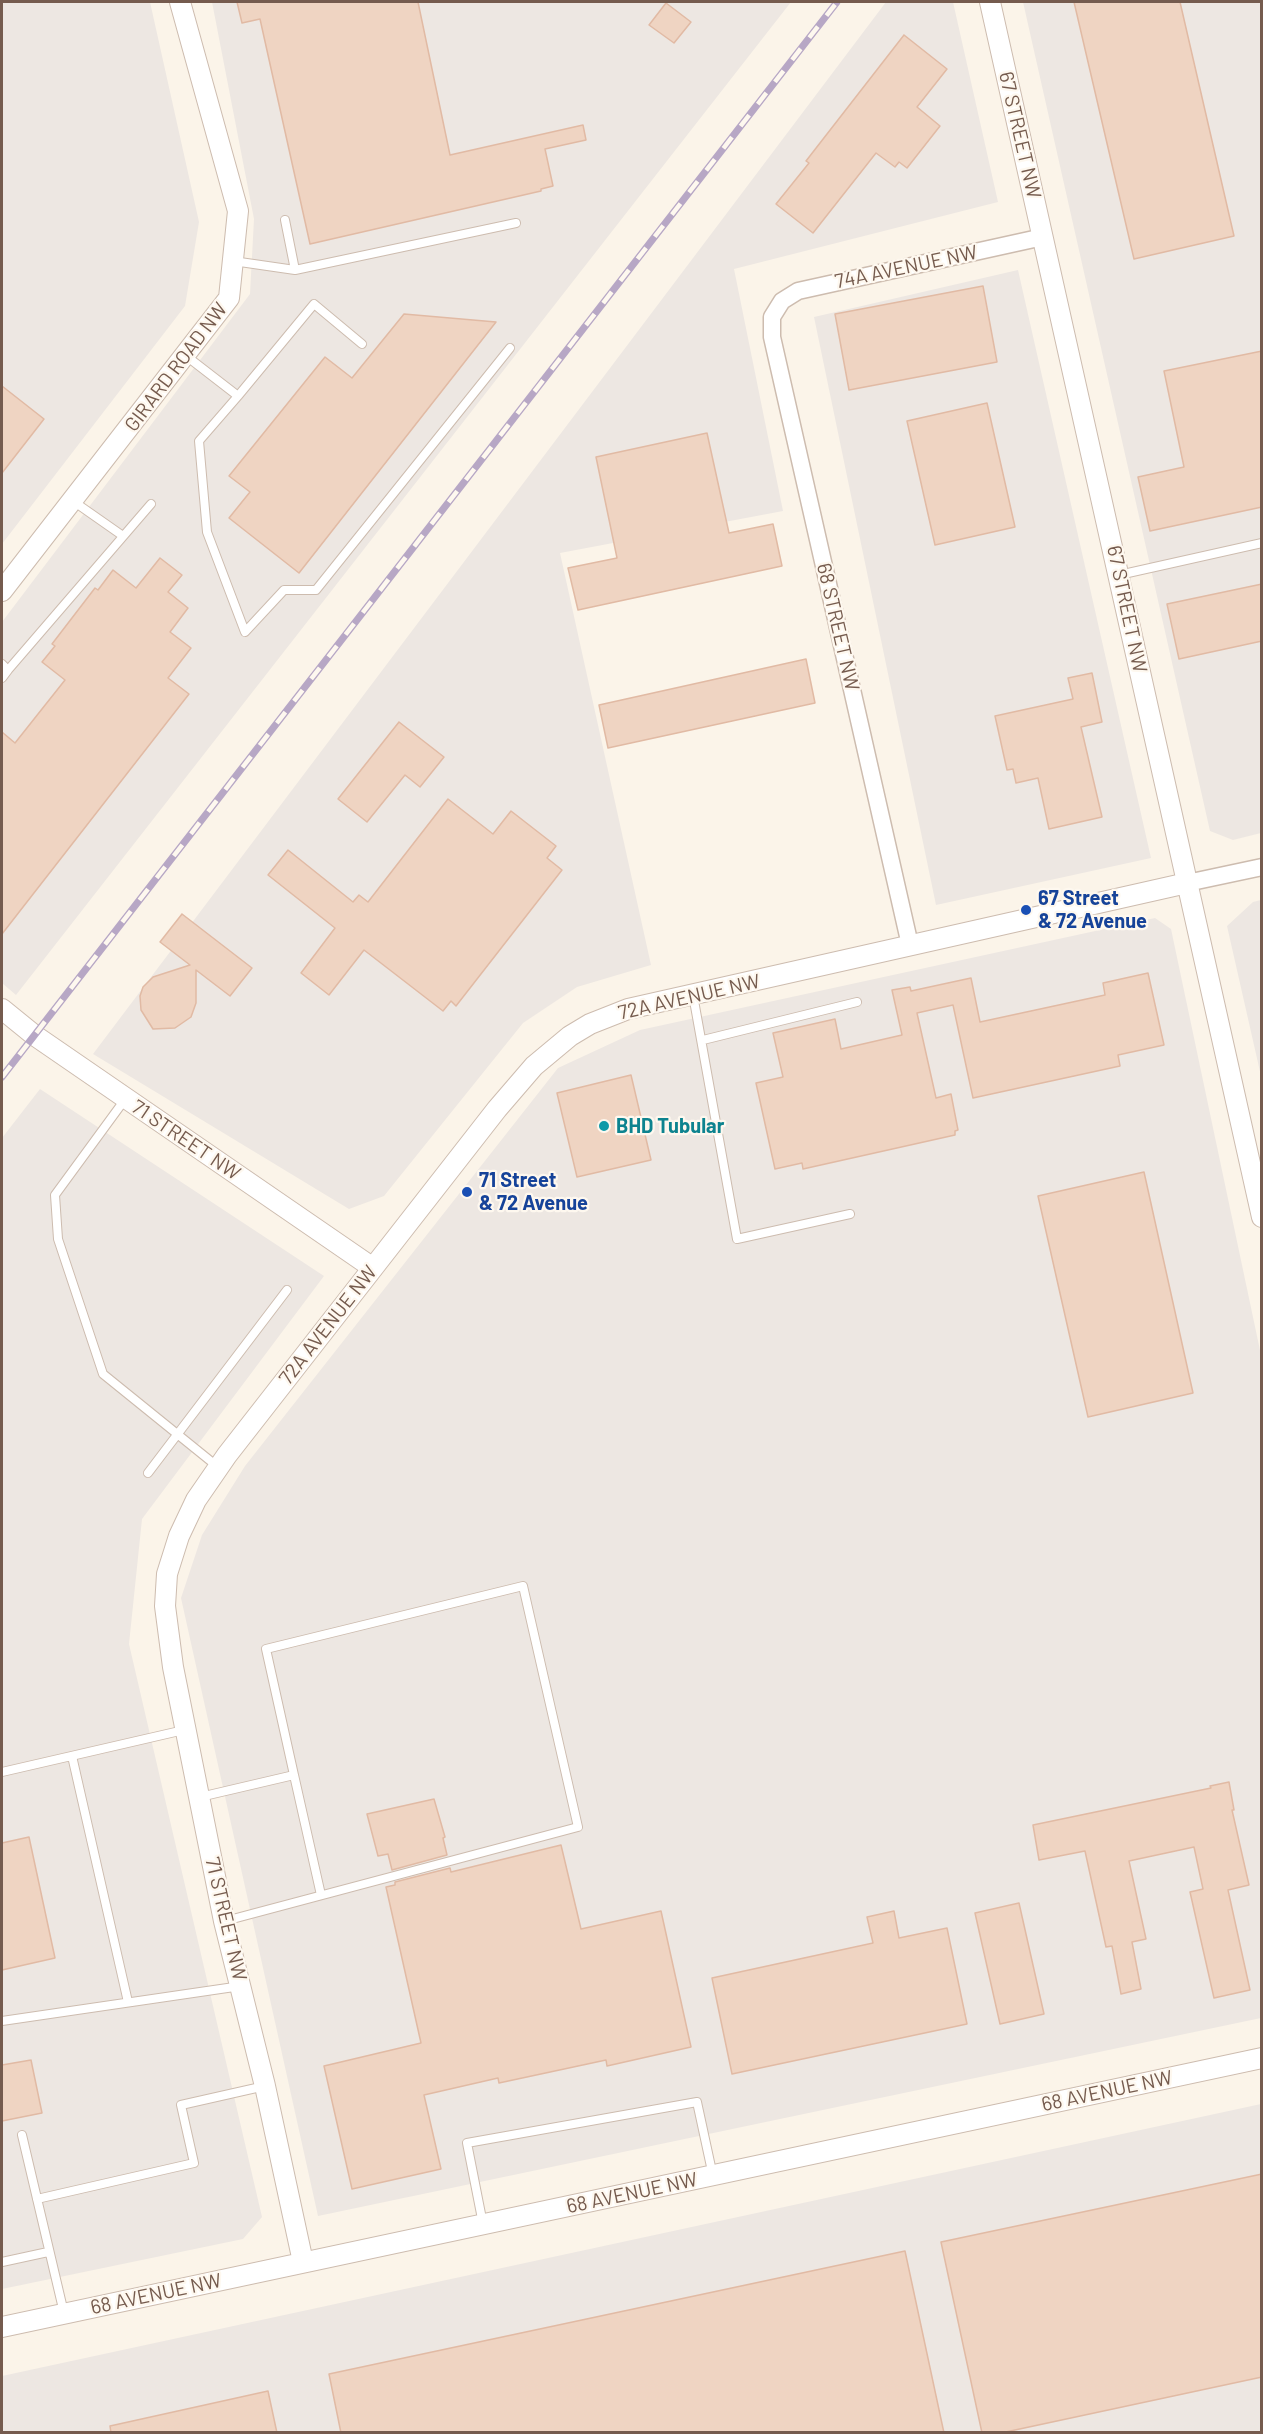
<!DOCTYPE html>
<html>
<head>
<meta charset="utf-8">
<style>
  body { margin:0 }
  #map { position:relative; width:1263px; height:2434px; overflow:hidden; background:#fbf4e9; font-family:Barlow,sans-serif }
  canvas { display:block }
  .frame { position:absolute; inset:0; border:3px solid #755b4e; pointer-events:none }
</style>
</head>
<body>
<div id="map">
<canvas width="1263" height="2434"></canvas>
<div class="frame"></div>
</div>
<script>
const context = document.querySelector('canvas').getContext('2d');
context.lineJoin = 'round';
function paint(path, color) { context.fillStyle = color; context.fill(path, 'evenodd'); }
const shape = rows => new Path2D(rows.map(r => 'M' + r).join(''));
function trace(path, color, width, dash) { context.strokeStyle = color; context.lineWidth = width; context.lineCap = dash ? 'butt' : 'round'; context.setLineDash(dash || []); context.stroke(path); }
function drawText(font, color, halo, rows, align = 'center') {
  context.font = font + ' Barlow,sans-serif'; context.lineWidth = 4.5; context.setLineDash([]); context.textBaseline = 'middle'; context.strokeStyle = halo; context.fillStyle = color; for (const [text, x, y, turn = 0] of rows) {
    context.save(); context.translate(x, y); context.rotate((+turn || 0) * Math.PI / 180); context.textAlign = isNaN(turn) ? turn : align; if (halo) context.strokeText(text, 0, 0); context.fillText(text, 0, 0); context.restore();
  }
}
paint(shape([
  [2,2,150,2,199,222,185,306,2,544],
  [212,2,791,2,16,995,2,983,2,622,250,294,254,219],
  [886,2,953,2,998,202,734,269,783,511,560,553,651,965,577,987,523,1023,384,1196,349,1209,93,1054],
  [1023,2,1261,2,1261,833,1233,840,1210,831],
  [1018,270,1151,858,936,905,814,317],
  [1261,900,1262,900,1261,1076,1227,926,1253,902],
  [1155,918,1171,929,1261,1355,1261,2018,318,2216,181,1598,202,1535,245,1466,558,1068,640,1030],
  [40,1089,324,1276,142,1519,129,1644,262,2217,243,2239,2,2289,2,1138],
  [1261,2104,1261,2432,2,2432,2,2376]
]), '#ede7e2');
const building = shape([
  [237,2,418,2,450,155,583,125,586,140,545,149,553,186,541,189,541,191,310,244,260,19,242,23,237,2],
  [1074,2,1180,2,1234,236,1134,259,1074,2],
  [666,3,691,22,674,43,649,25,666,3],
  [904,35,947,69,917,107,940,126,907,168,899,162,895,167,876,153,813,233,776,204,809,163,806,161,904,35],
  [983,286,997,362,849,390,835,314,983,286],
  [404,314,496,322,299,573,229,518,250,492,229,476,325,357,352,378,404,314],
  [1262,351,1262,507,1150,531,1138,477,1184,467,1164,371,1262,351],
  [2,386,44,419,2,473,2,386],
  [987,403,1015,527,935,545,907,421,987,403],
  [707,433,729,533,773,524,782,566,578,610,568,568,617,558,596,457,707,433],
  [160,558,182,575,168,592,188,608,170,632,191,648,168,678,189,694,2,934,2,732,15,743,65,680,42,662,55,646,52,644,95,588,98,590,113,570,136,588,160,558],
  [1262,584,1262,641,1179,659,1167,604,1262,584],
  [806,659,815,703,608,748,599,705,806,659],
  [1092,673,1102,722,1081,727,1102,817,1049,829,1038,778,1016,783,1013,769,1007,770,995,716,1073,699,1068,678,1092,673],
  [399,722,444,757,420,787,405,775,367,822,338,799,399,722],
  [448,799,493,834,511,811,556,846,547,858,562,870,456,1006,451,1001,443,1011,364,950,329,995,301,973,335,928,268,875,288,850,353,902,359,895,368,902,448,799],
  [182,914,252,968,230,996,196,970,196,1003,191,1017,175,1028,153,1029,141,1010,140,996,143,987,153,977,190,965,160,942,182,914],
  [1148,973,1164,1045,1118,1055,1120,1066,973,1098,953,1005,917,1013,936,1098,951,1094,958,1130,955,1131,955,1135,803,1169,802,1163,775,1169,756,1083,783,1077,773,1033,835,1019,841,1049,902,1035,892,990,910,987,911,991,971,978,980,1022,1105,995,1103,983,1148,973],
  [631,1075,651,1160,577,1177,557,1093,631,1075],
  [1144,1172,1193,1393,1088,1417,1038,1196,1144,1172],
  [1229,1782,1234,1810,1232,1810,1249,1885,1228,1890,1250,1990,1214,1998,1190,1892,1203,1889,1194,1847,1129,1861,1146,1939,1132,1942,1141,1989,1121,1994,1112,1946,1106,1947,1085,1851,1039,1860,1033,1825,1211,1788,1210,1786,1229,1782],
  [434,1799,445,1837,443,1838,447,1855,392,1870,388,1854,378,1856,367,1814,434,1799],
  [29,1837,55,1958,2,1970,2,1843,29,1837],
  [561,1845,581,1929,661,1911,691,2047,607,2066,606,2060,499,2083,498,2078,424,2095,441,2169,352,2189,324,2066,421,2043,386,1887,395,1885,395,1882,450,1868,451,1872,561,1845],
  [1019,1903,1044,2014,1000,2024,975,1913,1019,1903],
  [894,1911,899,1938,947,1928,967,2024,732,2074,712,1978,873,1943,867,1917,894,1911],
  [31,2060,42,2113,2,2121,2,2065,31,2060],
  [1262,2174,1262,2377,1001,2433,982,2433,941,2242,1262,2174],
  [905,2251,944,2433,341,2433,329,2374,905,2251],
  [268,2391,277,2433,111,2433,110,2426,268,2391]
]);
paint(building, '#efd4c2');
trace(building, '#e1baa4', 1.5);
const service = shape([
  [285,220,295,270],
  [233,261,295,270,516,223],
  [185,355,238,396,199,441,207,532,245,632,284,590,316,590,510,348],
  [238,396,314,304,362,344],
  [73,501,123,536],
  [1119,575,1262,543],
  [2,664,8,670,151,504],
  [2,678,8,670],
  [693,995,737,1239,850,1214],
  [703,1040,857,1002],
  [126,1098,55,1195,58,1239,103,1374,218,1467],
  [148,1473,287,1290],
  [72,1756,128,2002],
  [2,1772,184,1730],
  [294,1775,321,1895],
  [200,1797,294,1775,266,1649,523,1586,578,1827,225,1921],
  [2,2021,241,1986],
  [22,2135,64,2313],
  [37,2199,194,2163,181,2105,265,2086],
  [483,2224,467,2143,697,2102,713,2176],
  [2,2262,48,2252]
]);
const minor = shape([
  [1187,883,1262,867],
  [910,945,772,337,772,317,782,301,798,291,1043,237]
]);
const tertiary = shape([
  [990,2,1262,1217],
  [2,591,229,298,238,211,180,2],
  [2,1009,34,1035,373,1268],
  [303,2262,265,2086,224,1921,173,1667,165,1606,167,1574,179,1536,196,1500,227,1455,497,1109,534,1066,570,1036,590,1024,628,1009,1187,883],
  [2,2327,1262,2058]
]);
trace(service, '#cdbcaf', 10);
trace(minor, '#cdbcaf', 19);
trace(tertiary, '#cdbcaf', 22);
trace(service, '#fff', 8);
trace(minor, '#fff', 16);
trace(tertiary, '#fff', 20);
const rail = shape([
  [2,1077,837,2]
]);
trace(rail, '#b7a7c5', 7);
trace(rail, '#fef8ef', 4.5, [14]);
for (const [x, y, r, color] of [
  [1026,910,6,"#1a4fb4"],
  [604,1126,6,"#0f9aa8"],
  [467,1192,6,"#1a4fb4"]
]) { const dot = new Path2D(); dot.arc(x, y, r, 0, 2 * Math.PI); context.fillStyle = color; context.fill(dot); trace(dot, '#fef8ef', 2); }
drawText('20px', '#755b4e', '#fef8ef', [
  ["67 STREET NW",1020,135,77],
  ["74A AVENUE NW",906,267,-12],
  ["GIRARD ROAD NW",176,367,-53],
  ["67 STREET NW",1127,609,78],
  ["68 STREET NW",838,627,77],
  ["72A AVENUE NW",689,997,-13],
  ["71 STREET NW",186,1140,34],
  ["72A AVENUE NW",328,1325,-52],
  ["71 STREET NW",226,1919,77],
  ["68 AVENUE NW",1107,2091,-12],
  ["68 AVENUE NW",632,2193,-12],
  ["68 AVENUE NW",156,2294,-12]
]);
drawText('bold 20px', '#164399', '#fef8ef', [
  ["67 Street",1038,898],
  ["& 72 Avenue",1038,921],
  ["71 Street",479,1180],
  ["& 72 Avenue",479,1203]
], 'left');
drawText('bold 20px', '#0d838f', '#fef8ef', [
  ["BHD Tubular",616,1126]
], 'left');
</script>
</body>
</html>
